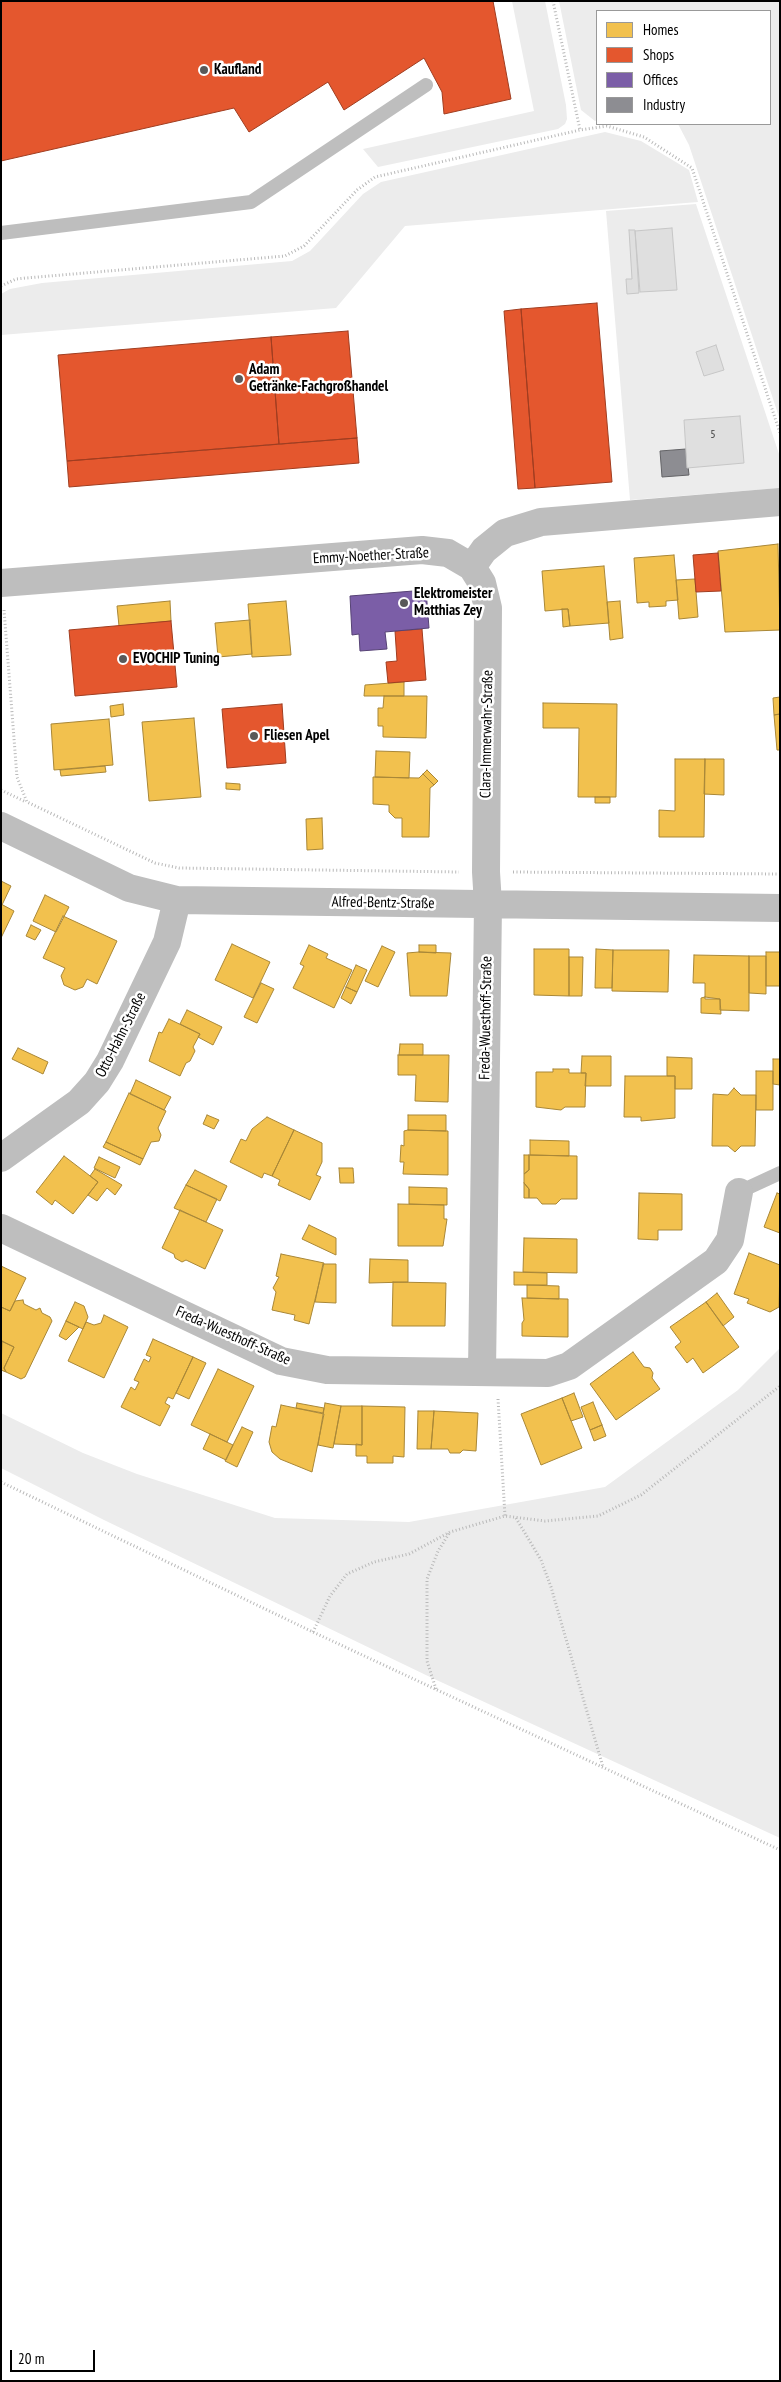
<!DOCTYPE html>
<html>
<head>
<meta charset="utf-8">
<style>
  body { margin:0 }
  #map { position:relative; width:781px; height:2382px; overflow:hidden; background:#fff; font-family:"PT Sans Narrow",sans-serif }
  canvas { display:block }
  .frame { position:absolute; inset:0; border:2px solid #000; pointer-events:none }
  .legend { position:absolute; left:596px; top:10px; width:175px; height:115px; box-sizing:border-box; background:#fff; border:1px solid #999; margin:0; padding:6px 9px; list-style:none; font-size:15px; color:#000 }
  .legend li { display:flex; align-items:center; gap:10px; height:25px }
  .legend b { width:25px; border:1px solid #999 }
  .scale { position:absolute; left:10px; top:2350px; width:85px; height:22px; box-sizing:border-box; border:2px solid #000; border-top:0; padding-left:6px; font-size:15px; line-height:18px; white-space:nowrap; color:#000; -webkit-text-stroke:4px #fff; paint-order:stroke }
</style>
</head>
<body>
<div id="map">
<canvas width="781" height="2382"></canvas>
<div class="frame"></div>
<ul class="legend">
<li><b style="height:14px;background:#f2c14e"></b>Homes</li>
<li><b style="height:14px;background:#e4572e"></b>Shops</li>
<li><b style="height:14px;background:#7b5ea7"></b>Offices</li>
<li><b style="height:14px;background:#8d8d92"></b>Industry</li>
</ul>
<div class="scale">20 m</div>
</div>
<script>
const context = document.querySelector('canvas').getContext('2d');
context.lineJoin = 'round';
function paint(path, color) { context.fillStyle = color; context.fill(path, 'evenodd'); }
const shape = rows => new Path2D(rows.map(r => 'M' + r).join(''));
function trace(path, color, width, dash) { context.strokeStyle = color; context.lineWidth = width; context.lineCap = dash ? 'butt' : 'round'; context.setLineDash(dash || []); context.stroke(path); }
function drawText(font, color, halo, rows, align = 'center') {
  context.font = font + ' "PT Sans Narrow",sans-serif'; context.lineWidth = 5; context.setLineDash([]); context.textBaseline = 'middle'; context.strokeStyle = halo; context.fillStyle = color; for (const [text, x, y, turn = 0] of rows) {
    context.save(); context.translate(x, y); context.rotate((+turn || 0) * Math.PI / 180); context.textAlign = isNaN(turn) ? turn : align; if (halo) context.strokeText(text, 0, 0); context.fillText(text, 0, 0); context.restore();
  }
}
paint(shape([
  [512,1,545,1,566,105,567,119,565,124,558,129,378,167,363,149,534,111],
  [559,1,780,1,780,420,689,145,678,124,770,124,770,11,597,11,597,120,595,121,581,110],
  [605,132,641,141,689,170,698,202,405,226,336,308,1,335,1,294,10,289,42,283,292,261,310,251,363,194,381,182],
  [696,204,780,457,780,488,630,500,606,211],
  [780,1348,780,1838,430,1677,104,1520,1,1468,1,1413,83,1453,137,1474,275,1518,409,1522,605,1487,738,1390]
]), '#ececec');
const homes = shape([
  [778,544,780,630,725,632,718,551,778,544],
  [674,555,678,600,666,601,666,606,649,607,649,602,637,603,634,558,674,555],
  [604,566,609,623,570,626,568,609,545,611,542,571,604,566],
  [695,579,698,617,679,619,676,580,695,579],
  [170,601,171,621,119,626,117,606,170,601],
  [286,601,291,655,252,657,248,604,286,601],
  [620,601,623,638,610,640,607,602,620,601],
  [562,609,568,609,570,626,563,627,562,609],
  [250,620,252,654,218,657,215,623,250,620],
  [404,682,404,696,364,696,365,685,404,682],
  [384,696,427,696,426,738,383,737,383,726,378,726,378,708,383,708,384,696],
  [780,697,780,714,774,715,773,698,780,697],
  [543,703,617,704,616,797,578,797,579,728,543,728,543,703],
  [123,704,124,715,111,717,110,706,123,704],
  [780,714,780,750,777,750,774,715,780,714],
  [194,718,201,797,149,801,142,722,194,718],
  [109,719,113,765,54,770,51,724,109,719],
  [376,751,410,752,409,778,375,777,376,751],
  [675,759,705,759,704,837,659,837,659,810,675,811,675,759],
  [705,759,724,759,724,795,704,794,705,759],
  [105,766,106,772,61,776,60,770,105,766],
  [427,770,438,781,434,785,423,774,427,770],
  [423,774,434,785,430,788,429,837,402,837,402,818,395,818,389,812,389,805,373,804,373,777,419,778,423,774],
  [226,783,240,784,240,790,226,789,226,783],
  [595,797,610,797,610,803,595,803,595,797],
  [322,818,323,849,307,850,306,819,322,818],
  [1,881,11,886,2,905,1,904,1,881],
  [45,895,69,907,56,932,33,921,45,895],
  [1,904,14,911,1,938,1,904],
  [63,916,117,941,97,984,87,979,83,987,75,990,64,985,61,976,65,968,43,958,63,916],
  [31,925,41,930,35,940,26,936,31,925],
  [232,944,270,962,253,998,215,980,232,944],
  [309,945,328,954,326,958,352,970,334,1008,293,988,304,966,300,964,309,945],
  [419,945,436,945,436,953,419,952,419,945],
  [382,946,395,952,378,987,365,981,382,946],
  [534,949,569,949,569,996,534,995,534,949],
  [596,949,613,950,612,988,595,988,596,949],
  [613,950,669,950,668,992,612,991,613,950],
  [419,952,451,953,447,996,410,996,407,953,419,952],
  [766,952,780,952,780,986,766,986,766,952],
  [694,955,749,956,749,1011,720,1010,720,999,705,999,705,983,693,983,694,955],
  [749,956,766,956,766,994,749,993,749,956],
  [569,957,583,957,582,996,569,996,569,957],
  [356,965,367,970,357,992,346,987,356,965],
  [261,983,274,989,257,1023,244,1017,261,983],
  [346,987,357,992,351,1004,341,998,346,987],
  [705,997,720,999,721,1014,701,1013,701,998,705,997],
  [187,1010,222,1027,213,1045,198,1037,200,1034,180,1024,187,1010],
  [169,1019,200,1034,193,1047,195,1051,190,1061,186,1063,180,1076,149,1061,159,1032,162,1033,169,1019],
  [400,1044,423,1044,423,1055,399,1055,400,1044],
  [18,1048,48,1062,43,1074,12,1059,18,1048],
  [398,1055,449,1055,448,1102,415,1101,416,1075,398,1075,398,1055],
  [582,1056,611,1056,611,1086,585,1086,586,1073,581,1073,582,1056],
  [667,1057,692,1058,692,1089,675,1089,675,1076,667,1076,667,1057],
  [773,1059,780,1059,780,1085,773,1084,773,1059],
  [553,1069,569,1069,569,1073,586,1073,585,1107,565,1107,561,1110,536,1107,536,1072,553,1072,553,1069],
  [756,1071,773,1071,773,1110,756,1110,756,1071],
  [625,1076,675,1076,675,1118,641,1121,641,1117,624,1117,625,1076],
  [136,1080,171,1097,164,1110,130,1094,136,1080],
  [734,1088,741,1095,756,1095,755,1146,741,1146,735,1152,728,1146,712,1146,713,1094,728,1095,734,1088],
  [129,1093,166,1111,158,1128,161,1135,159,1141,151,1142,143,1159,106,1142,129,1093],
  [207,1115,219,1120,214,1129,203,1124,207,1115],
  [408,1115,446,1115,446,1131,408,1130,408,1115],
  [267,1117,294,1130,272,1176,264,1173,262,1178,230,1162,241,1139,246,1141,252,1129,267,1117],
  [294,1130,322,1143,322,1162,316,1175,321,1177,310,1200,278,1185,280,1180,272,1176,294,1130],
  [408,1130,448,1131,448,1175,403,1174,404,1162,400,1162,401,1145,404,1146,404,1131,408,1130],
  [530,1140,569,1141,569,1156,530,1155,530,1140],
  [106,1142,143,1159,140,1165,103,1147,106,1142],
  [524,1155,529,1155,529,1170,524,1174,524,1155],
  [529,1155,577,1156,577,1199,561,1199,556,1204,542,1204,537,1198,529,1198,529,1189,524,1183,524,1174,529,1170,529,1155],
  [64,1156,98,1182,73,1214,55,1200,52,1205,36,1192,64,1156],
  [99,1157,120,1167,115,1178,94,1168,99,1157],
  [339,1168,353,1168,354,1183,340,1183,339,1168],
  [95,1169,122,1185,115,1195,107,1188,97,1201,88,1195,98,1182,90,1176,95,1169],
  [195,1170,227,1186,220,1201,186,1185,195,1170],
  [524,1183,529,1189,529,1198,524,1198,524,1183],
  [186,1185,217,1199,206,1222,174,1208,186,1185],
  [409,1187,447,1188,447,1205,409,1204,409,1187],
  [639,1193,682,1194,682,1230,658,1230,658,1240,638,1239,639,1193],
  [777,1193,780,1194,780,1233,764,1227,777,1193],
  [398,1204,444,1205,444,1219,447,1219,443,1246,398,1246,398,1204],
  [180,1210,223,1230,205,1269,186,1260,182,1262,175,1258,174,1254,162,1248,180,1210],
  [309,1225,336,1238,336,1255,302,1239,309,1225],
  [524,1238,577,1239,577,1273,523,1272,524,1238],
  [749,1253,780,1265,779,1307,770,1312,747,1303,749,1299,734,1294,749,1253],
  [281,1254,324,1263,309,1324,294,1320,295,1315,272,1310,276,1292,273,1288,279,1277,276,1276,281,1254],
  [370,1259,408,1260,408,1282,369,1283,370,1259],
  [323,1264,336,1264,336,1303,315,1302,323,1264],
  [1,1266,26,1278,10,1311,1,1307,1,1266],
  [514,1272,547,1273,547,1285,514,1285,514,1272],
  [393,1282,446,1283,445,1326,392,1326,393,1282],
  [527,1285,559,1286,559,1299,527,1298,527,1285],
  [717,1293,734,1317,723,1326,706,1302,717,1293],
  [522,1298,568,1299,568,1337,522,1336,522,1323,524,1320,522,1298],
  [23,1300,24,1304,36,1310,40,1308,42,1313,50,1317,52,1321,25,1377,21,1379,6,1372,4,1368,14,1347,1,1341,1,1307,10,1311,15,1301,23,1300],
  [75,1302,84,1306,88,1317,83,1329,66,1321,75,1302],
  [706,1302,739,1347,703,1373,693,1358,687,1363,675,1347,681,1342,670,1327,706,1302],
  [104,1315,128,1327,104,1378,68,1361,86,1322,94,1325,101,1323,104,1315],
  [66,1321,79,1327,66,1340,59,1336,66,1321],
  [153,1339,193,1357,173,1399,168,1397,165,1403,170,1406,160,1426,121,1407,131,1387,135,1390,139,1382,134,1380,144,1359,149,1362,151,1357,146,1355,153,1339],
  [2,1341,14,1347,4,1368,6,1372,1,1370,2,1341],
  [633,1352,644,1367,650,1368,653,1373,652,1378,660,1389,616,1420,590,1384,633,1352],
  [193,1357,206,1363,189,1399,176,1393,193,1357],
  [218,1369,254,1386,227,1442,191,1425,218,1369],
  [574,1393,583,1417,571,1421,562,1398,574,1393],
  [562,1398,582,1448,541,1465,521,1414,562,1398],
  [593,1402,602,1425,590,1430,581,1407,593,1402],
  [297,1403,324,1408,323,1413,296,1408,297,1403],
  [325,1403,341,1406,333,1448,318,1445,325,1403],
  [281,1405,324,1414,312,1472,280,1459,272,1452,269,1442,272,1426,276,1427,281,1405],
  [341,1406,362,1406,362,1445,334,1444,341,1406],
  [362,1406,405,1407,404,1457,393,1456,393,1463,367,1463,367,1456,356,1456,356,1444,362,1445,362,1406],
  [418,1411,434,1411,431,1449,417,1449,418,1411],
  [434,1411,478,1413,476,1451,463,1450,460,1453,450,1453,448,1449,431,1449,434,1411],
  [602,1425,606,1436,594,1441,590,1430,602,1425],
  [242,1427,253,1432,237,1467,225,1461,242,1427],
  [210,1434,233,1445,226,1460,203,1449,210,1434]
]);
paint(homes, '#f2c14e');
trace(homes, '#a98737', 1);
const shops = shape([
  [1,1,493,1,511,99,444,114,442,92,424,58,344,110,328,82,249,132,234,108,1,161,1,1],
  [597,303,612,482,535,488,521,309,597,303],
  [521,309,535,488,518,489,504,311,521,309],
  [348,331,357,438,279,444,271,337,348,331],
  [271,337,279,444,67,461,58,355,271,337],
  [357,438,359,463,69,487,67,461,357,438],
  [718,553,721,591,696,592,693,555,718,553],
  [171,621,177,687,75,696,69,630,171,621],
  [422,629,426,680,388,683,386,662,397,661,395,631,422,629],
  [282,704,286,763,227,768,222,709,282,704]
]);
paint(shops, '#e4572e');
trace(shops, '#a03d20', 1);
const offices = shape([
  [426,590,429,628,385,632,387,649,360,651,359,634,352,635,350,596,426,590]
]);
paint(offices, '#7b5ea7');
trace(offices, '#564275', 1);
const industry = shape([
  [686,449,689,475,662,477,660,451,686,449]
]);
paint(industry, '#8d8d92');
trace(industry, '#636366', 1);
const building = shape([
  [672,228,677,290,640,292,635,231,672,228],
  [629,230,635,230,639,293,627,294,626,279,632,279,629,230],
  [716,345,724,370,704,376,696,352,716,345],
  [740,416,744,463,687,468,684,420,740,416]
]);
paint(building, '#dfdfdf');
trace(building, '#c7c7c7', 1);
trace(shape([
  [553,1,580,130],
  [1,286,16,279,26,278,285,256,304,246,357,190,375,177,580,130,607,126,644,137,692,168,780,433],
  [4,610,17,777,27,802,155,863,179,868,459,872],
  [1,790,26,802],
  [513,872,780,874],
  [498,1399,505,1516],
  [1,1482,313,1632,780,1850],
  [516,1518,541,1560,551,1587,603,1767],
  [313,1632,330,1596,347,1574,374,1562,409,1554,450,1532,505,1516,545,1521,598,1516,641,1495,780,1386],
  [436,1689,427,1661,427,1579,438,1551,450,1532]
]), '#b9b9b9', 3, [1, 2.5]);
trace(shape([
  [1,233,251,202,426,85],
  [739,1192,780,1173]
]), '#bebebe', 14);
trace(shape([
  [472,567,484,550,505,533,541,522,780,502],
  [1,583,422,550,448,553,472,567,482,583,488,608,486,872,488,904,482,1372],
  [1,826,129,888,177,900,780,908],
  [1,1158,79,1102,97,1082,110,1061,167,942,177,900],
  [1,1228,281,1361,327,1370,548,1373,569,1366,716,1261,730,1240,739,1192]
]), '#bebebe', 28);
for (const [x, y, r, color] of [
  [204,70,5,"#595959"],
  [239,379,5,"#595959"],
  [404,603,5,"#595959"],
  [123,659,5,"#595959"],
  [254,736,5,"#595959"]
]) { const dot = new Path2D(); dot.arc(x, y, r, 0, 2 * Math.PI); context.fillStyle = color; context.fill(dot); trace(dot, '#fff', 2); }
drawText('12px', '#383838', null, [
  ["5",713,435]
]);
drawText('bold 15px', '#000', '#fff', [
  ["Kaufland",214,70],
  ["Adam",249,370],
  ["Getränke-Fachgroßhandel",249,387],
  ["Elektromeister",414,594],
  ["Matthias Zey",414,611],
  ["EVOCHIP Tuning",133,659],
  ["Fliesen Apel",264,736]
], 'left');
drawText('15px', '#000', '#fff', [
  ["Emmy-Noether-Straße",371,556,-3],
  ["Clara-Immerwahr-Straße",487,734,-89],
  ["Alfred-Bentz-Straße",383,903,1],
  ["Freda-Wuesthoff-Straße",486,1018,-89],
  ["Otto-Hahn-Straße",121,1035,-63],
  ["Freda-Wuesthoff-Straße",233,1336,24]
]);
</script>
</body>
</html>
